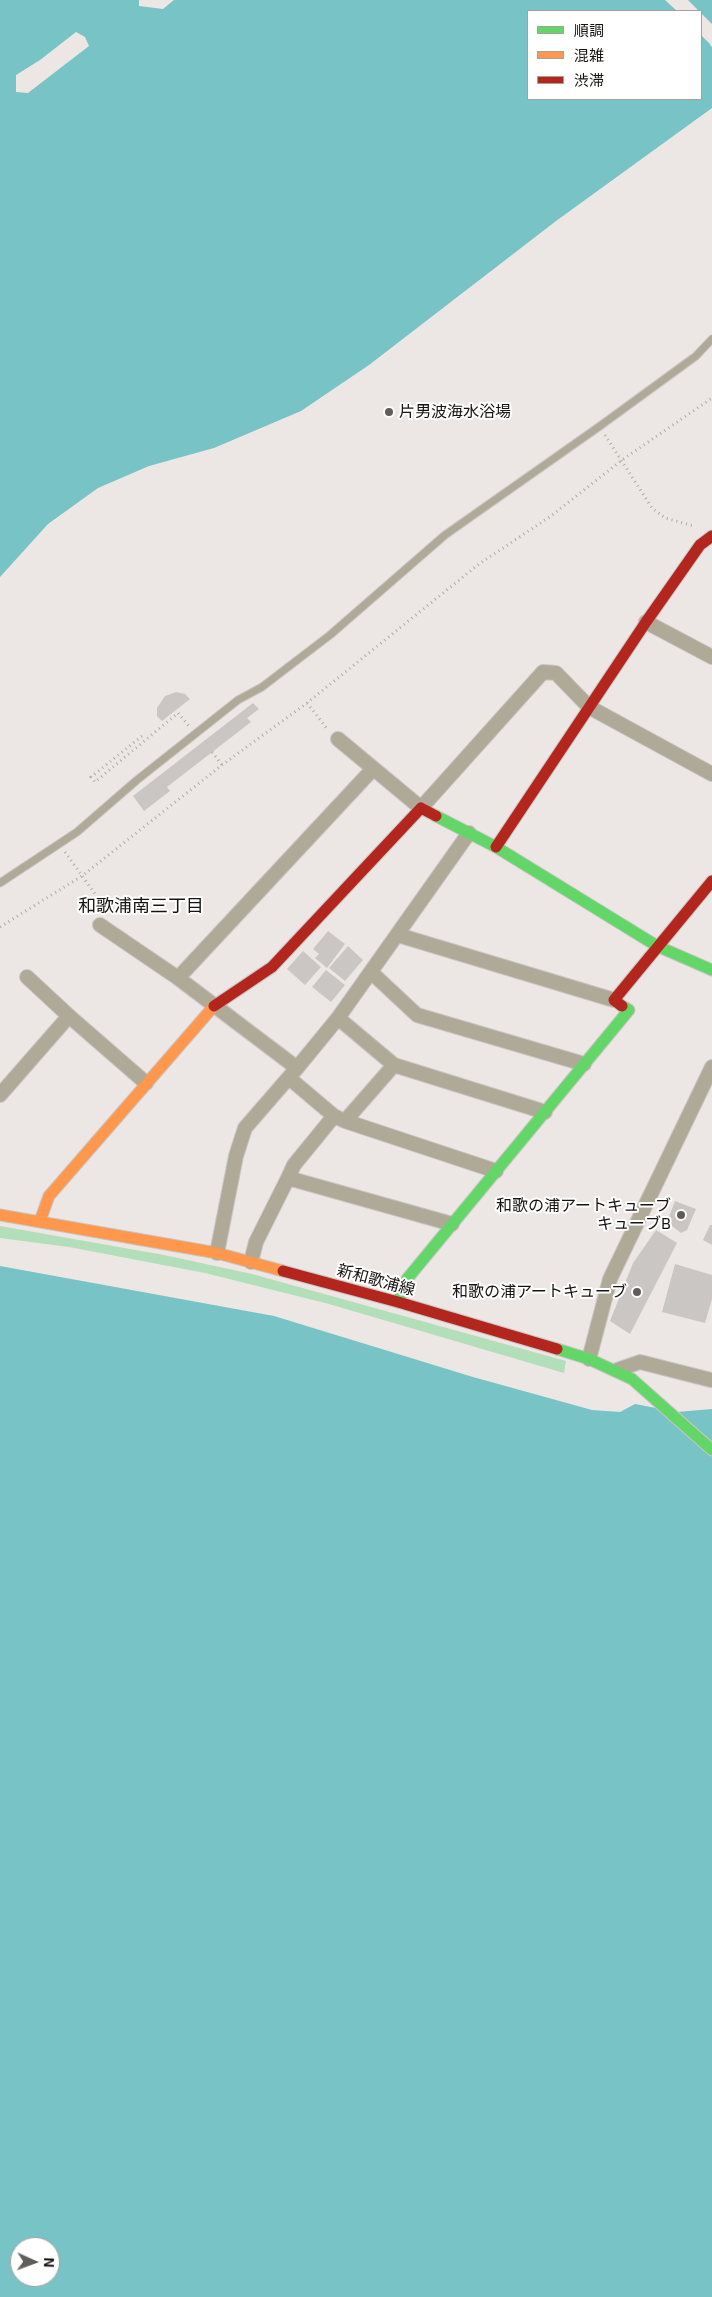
<!DOCTYPE html>
<html>
<head>
<meta charset="utf-8">
<style>
  body { margin:0 }
  #map { position:relative; width:712px; height:2297px; overflow:hidden; background:#ece7e4; font-family:"Exo 2","Noto Sans JP",sans-serif }
  canvas { display:block }
  .legend { position:absolute; left:527px; top:10px; width:175px; height:90px; box-sizing:border-box; background:#fff; border:1px solid #a2a1a0; margin:0; padding:6px 9px; list-style:none; font-size:15px; color:#161311 }
  .legend li { display:flex; align-items:center; gap:10px; height:25px }
  .legend b { width:25px; border:1px solid #a2a1a0 }
  .north { position:absolute; left:10px; top:2237px; width:50px; height:50px; box-sizing:border-box; background:#fff; border:1px solid #a2a1a0; border-radius:50%; rotate:92deg; font-size:14px; font-weight:700; line-height:20px; text-align:center; color:#161311 }
  .north::after { content:''; display:block; margin:auto; width:18px; height:22px; background:#615d5b; clip-path:polygon(50% 0,100% 100%,50% 72%,0 100%) }
</style>
</head>
<body>
<div id="map">
<canvas width="712" height="2297"></canvas>
<ul class="legend">
<li><b style="height:6px;background:#63d668"></b>順調</li>
<li><b style="height:6px;background:#ff974d"></b>混雑</li>
<li><b style="height:6px;background:#b3261e"></b>渋滞</li>
</ul>
<div class="north">N</div>
</div>
<script>
const context = document.querySelector('canvas').getContext('2d');
context.lineJoin = 'round';
function paint(path, color) { context.fillStyle = color; context.fill(path, 'evenodd'); }
const shape = rows => new Path2D(rows.map(r => 'M' + r).join(''));
function trace(path, color, width, dash) { context.strokeStyle = color; context.lineWidth = width; context.lineCap = dash ? 'butt' : 'round'; context.setLineDash(dash || []); context.stroke(path); }
function drawText(font, color, halo, rows, align = 'center') {
  context.font = font + ' "Exo 2","Noto Sans JP",sans-serif'; context.lineWidth = 4; context.setLineDash([]); context.textBaseline = 'middle'; context.strokeStyle = halo; context.fillStyle = color; for (const [text, x, y, turn = 0] of rows) {
    context.save(); context.translate(x, y); context.rotate((+turn || 0) * Math.PI / 180); context.textAlign = isNaN(turn) ? turn : align; if (halo) context.strokeText(text, 0, 0); context.fillText(text, 0, 0); context.restore();
  }
}
paint(shape([
  [0,1226,164,1255,252,1274,566,1361,564,1373,329,1304,205,1273,69,1247,0,1238]
]), '#b2deb9');
paint(shape([
  [0,0,712,0,712,42,710,45,712,47,712,108,556,221,369,365,301,411,214,448,149,466,98,488,48,524,0,577],
  [528,11,701,11,701,99,528,99],
  [0,1266,274,1316,473,1377,592,1410,620,1412,635,1404,677,1412,712,1409,712,2297,0,2297],
  [20,2247,50,2247,50,2277,20,2277]
]), '#78c3c5');
paint(shape([
  [139,0,174,0,163,9,139,6],
  [665,0,688,0,699,11,677,11],
  [701,13,712,24,712,46,701,35],
  [76,32,85,37,89,46,28,93,16,92,16,75,40,60]
]), '#ece7e4');
paint(shape([
  [176,692,185,694,190,699,162,721,157,716,157,708,165,696],
  [253,703,259,709,247,718,251,722,167,787,170,791,144,811,133,796],
  [328,931,345,944,327,968,315,958,319,954,313,949],
  [348,946,363,960,345,981,329,968],
  [303,951,321,967,305,985,287,969],
  [326,970,345,985,331,1002,312,987],
  [675,1201,696,1209,687,1230,681,1233,667,1222],
  [710,1225,712,1225,712,1245,703,1240],
  [656,1230,677,1243,630,1334,610,1321,633,1263],
  [675,1264,712,1275,712,1299,705,1323,662,1312]
]), '#cac6c4');
const lane = shape([
  [0,883,77,832,137,780,238,700,262,687,330,635,445,535,600,426,696,356,712,339]
]);
const street = shape([
  [646,622,712,657],
  [338,739,421,808,543,672,556,673,589,707,712,774],
  [100,925,178,978],
  [398,935,614,1000],
  [372,973,417,1015,584,1064],
  [27,977,69,1016],
  [338,1018,297,1068,178,978,372,770],
  [394,1065,338,1018,469,833],
  [289,1078,334,1116],
  [0,1095,69,1016,146,1083],
  [345,1121,496,1171],
  [288,1178,294,1165,334,1116,345,1121,394,1065,545,1112],
  [217,1253,236,1156,245,1128,297,1068],
  [251,1262,256,1242,288,1178,452,1224],
  [589,1359,610,1279,712,1067],
  [617,1370,640,1362,711,1380]
]);
const fast = shape([
  [436,816,496,847,657,946,712,970],
  [398,1302,407,1279,629,1010,622,1006],
  [557,1349,589,1359,632,1379,712,1450]
]);
const slow = shape([
  [0,1215,217,1253,283,1271],
  [40,1221,49,1196,214,1006]
]);
const jam = shape([
  [496,847,646,622,700,545,712,536],
  [214,1006,272,967,421,808,436,816],
  [622,1006,614,1000,712,881],
  [283,1271,398,1302,557,1349]
]);
trace(lane, '#c9c5c3', 9);
trace(street, '#c9c5c3', 16);
trace(fast, '#c9c5c3', 13);
trace(slow, '#c9c5c3', 13);
trace(jam, '#c9c5c3', 13);
trace(shape([
  [605,435,652,508,665,518,694,526],
  [307,703,328,730],
  [142,736,91,777,95,782,178,713,189,726],
  [212,752,222,765],
  [65,852,108,912],
  [0,927,82,876,222,765,307,703,479,564,551,516,622,460,712,398]
]), '#b0aba1', 3, [1, 4]);
trace(lane, '#afa998', 7);
trace(street, '#afa998', 14);
trace(fast, '#63d668', 11);
trace(slow, '#ff974d', 11);
trace(jam, '#b3261e', 11);
for (const [x, y, r, color] of [
  [389,412,5,"#615d5b"],
  [681,1215,5,"#615d5b"],
  [637,1292,5,"#615d5b"]
]) { const dot = new Path2D(); dot.arc(x, y, r, 0, 2 * Math.PI); context.fillStyle = color; context.fill(dot); trace(dot, '#fff', 2); }
drawText('16px', '#161311', '#fff', [
  ["片男波海水浴場",399,412,"left"],
  ["和歌の浦アートキューブ",671,1206],
  ["キューブB",671,1224],
  ["和歌の浦アートキューブ",627,1292]
], 'right');
drawText('16px', '#161311', '#fff', [
  ["新和歌浦線",376,1280,15]
]);
drawText('18px', '#161311', '#fff', [
  ["和歌浦南三丁目",141,906]
]);
</script>
</body>
</html>
